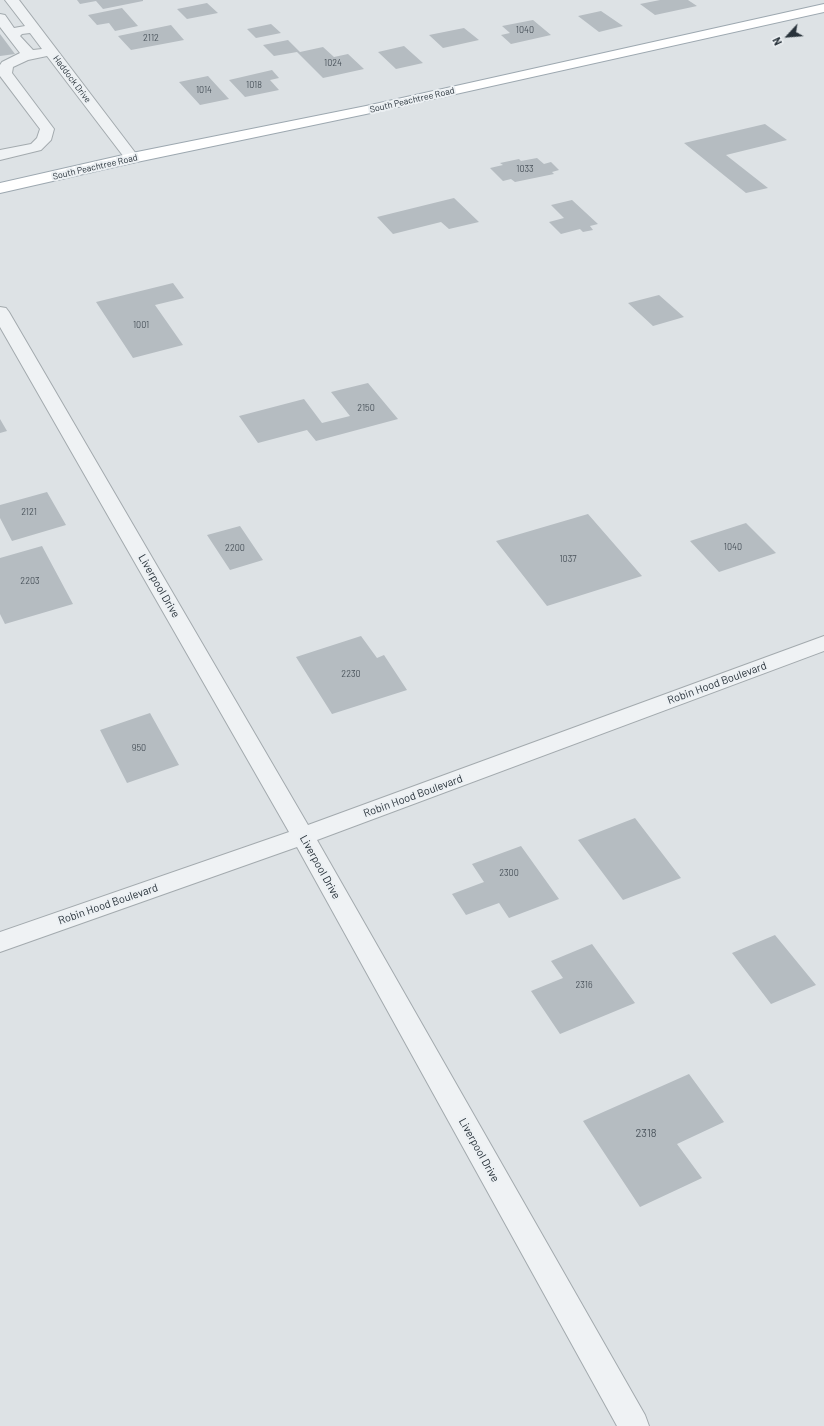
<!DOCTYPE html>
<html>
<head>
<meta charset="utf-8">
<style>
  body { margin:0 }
  #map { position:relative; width:824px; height:1426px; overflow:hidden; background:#dde2e5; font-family:Barlow,sans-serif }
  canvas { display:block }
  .north { position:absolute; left:768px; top:16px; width:40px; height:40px; -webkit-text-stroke:3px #ecf0f3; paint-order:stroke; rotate:244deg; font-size:11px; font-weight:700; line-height:16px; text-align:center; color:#28323a }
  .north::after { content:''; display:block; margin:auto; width:14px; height:18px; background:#28323a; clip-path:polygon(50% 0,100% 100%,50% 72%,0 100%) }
</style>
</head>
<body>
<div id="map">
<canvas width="824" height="1426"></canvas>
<div class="north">N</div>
</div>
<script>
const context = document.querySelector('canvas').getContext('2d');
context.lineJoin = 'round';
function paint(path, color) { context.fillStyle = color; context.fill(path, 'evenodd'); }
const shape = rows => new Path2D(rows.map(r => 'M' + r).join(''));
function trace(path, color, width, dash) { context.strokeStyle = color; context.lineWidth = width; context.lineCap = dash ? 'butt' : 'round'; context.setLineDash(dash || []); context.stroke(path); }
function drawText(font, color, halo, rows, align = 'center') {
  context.font = font + ' Barlow,sans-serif'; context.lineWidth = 4; context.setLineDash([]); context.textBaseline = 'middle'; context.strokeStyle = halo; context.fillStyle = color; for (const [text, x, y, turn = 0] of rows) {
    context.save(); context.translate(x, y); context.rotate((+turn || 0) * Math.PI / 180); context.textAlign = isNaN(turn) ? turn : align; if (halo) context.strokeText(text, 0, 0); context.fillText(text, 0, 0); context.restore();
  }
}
paint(shape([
  [77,0,143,0,143,1,103,9,96,1,80,4],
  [660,0,688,0,697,6,655,15,640,4],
  [207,3,218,13,187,19,177,9],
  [122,8,138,26,115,31,109,23,97,25,88,15],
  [601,11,623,26,599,32,578,16],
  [533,20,551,35,511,44,501,35,510,33,502,26],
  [271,24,281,33,256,38,247,29],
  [171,25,184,40,131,50,118,36],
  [464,28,479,40,443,48,429,35],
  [0,34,15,54,0,56],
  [288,40,300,52,323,47,334,57,348,54,364,69,323,78,297,52,274,56,263,45],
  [404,46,423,63,396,69,378,52],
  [272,70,279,78,270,80,279,90,245,97,229,80],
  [208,76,229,99,200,105,179,82],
  [765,124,787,140,726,155,768,188,746,193,684,143],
  [537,158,544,164,551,162,559,170,552,172,554,174,515,182,511,179,503,181,490,168,503,165,500,163,519,159,521,161],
  [454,198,479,222,449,229,441,222,393,234,377,217],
  [572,200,598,224,590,226,593,230,583,232,580,229,561,234,549,222,564,218,551,205],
  [173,283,184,298,155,305,183,345,133,358,96,302],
  [659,295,684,317,653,326,628,303],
  [368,383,398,419,316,441,307,430,258,443,239,416,304,399,322,423,350,416,331,392],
  [0,419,7,431,0,433],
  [47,492,66,525,12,541,0,518,0,505],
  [588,514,642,576,547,606,496,541],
  [746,523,776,553,719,572,690,541],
  [240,526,263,560,230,570,207,535],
  [42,546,73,604,5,624,0,614,0,558],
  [361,636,377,658,384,655,407,690,332,714,296,657],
  [150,713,179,765,127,783,100,730],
  [635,818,681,878,623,900,578,840],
  [521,846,559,899,509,918,499,903,466,915,452,894,484,882,472,864],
  [775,935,816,985,771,1004,732,953],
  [592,944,635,1003,560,1034,531,991,563,978,551,961],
  [689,1074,724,1122,677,1144,702,1178,640,1207,583,1121]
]), '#b5bcc1');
const minor = shape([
  [5,0,19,0,137,155,140,158,137,161,132,163,127,161,47,56,28,60,13,67,12,73,54,129,51,140,41,150,0,160,0,150,31,144,37,138,40,129,0,76,0,65,2,62,20,53,0,27,0,14,5,15,14,28,25,26,5,0],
  [30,33,42,49,33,50,20,36,22,34,30,33],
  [0,307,6,308,9,312,308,825,824,636,824,651,317,840,645,1415,649,1426,617,1426,297,847,0,952,0,932,289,832,0,327,0,307]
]);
const major = shape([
  [824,4,824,12,366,114,132,163,0,193,0,183,132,153,366,106,824,4]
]);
trace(minor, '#a3aaae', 2);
trace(major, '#9da8b0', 2);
paint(minor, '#eff2f4');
paint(major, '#fff');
drawText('9px', '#4b545c', null, [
  ["1040",525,30],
  ["2112",151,38],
  ["1024",333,63],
  ["1018",254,85],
  ["1014",204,90],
  ["1033",525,169],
  ["1001",141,325],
  ["2150",366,408],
  ["2121",29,512],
  ["1040",733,547],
  ["2200",235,548],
  ["1037",568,559],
  ["2203",30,581],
  ["2230",351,674],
  ["950",139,748],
  ["2300",509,873],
  ["2316",584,985]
]);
drawText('9px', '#28323a', '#ecf0f3', [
  ["Haddock Drive",72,79,53],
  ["South Peachtree Road",412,100,-13],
  ["South Peachtree Road",95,167,-13]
]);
drawText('11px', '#28323a', '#ecf0f3', [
  ["Liverpool Drive",159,586,60],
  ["Robin Hood Boulevard",717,683,-20],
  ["Robin Hood Boulevard",413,796,-20],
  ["Liverpool Drive",320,867,61],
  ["Robin Hood Boulevard",108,904,-19],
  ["Liverpool Drive",479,1150,61]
]);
drawText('11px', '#4b545c', null, [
  ["2318",646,1133]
]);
</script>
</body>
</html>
